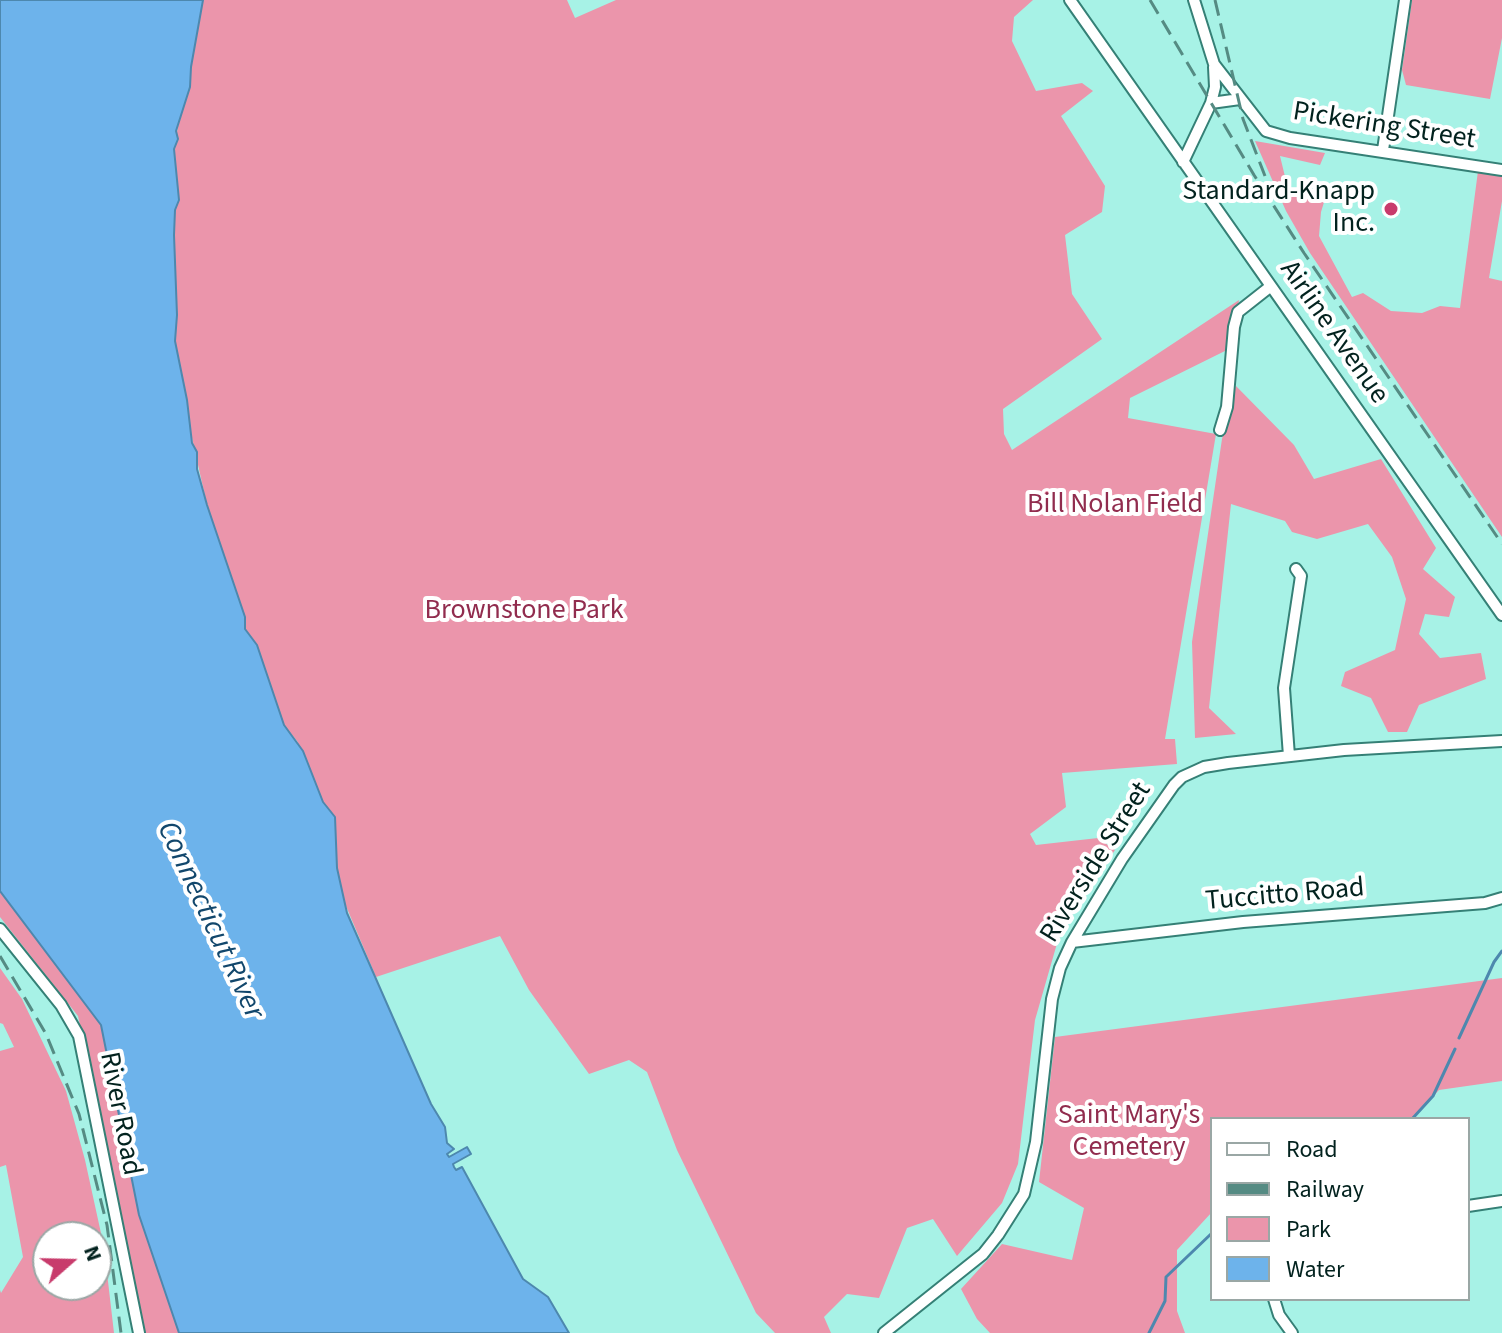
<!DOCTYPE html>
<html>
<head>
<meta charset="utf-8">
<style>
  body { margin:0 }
  #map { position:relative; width:1502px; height:1333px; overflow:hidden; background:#a7f2e6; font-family:"Source Sans 3",sans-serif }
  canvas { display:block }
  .legend { position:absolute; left:1210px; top:1117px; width:260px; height:184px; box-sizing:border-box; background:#fff; border:2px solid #9aa7a5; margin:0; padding:10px 14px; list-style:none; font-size:24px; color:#02221e }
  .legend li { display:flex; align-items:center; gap:16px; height:40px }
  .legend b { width:40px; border:2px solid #9aa7a5 }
  .north { position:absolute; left:32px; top:1221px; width:80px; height:80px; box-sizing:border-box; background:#fff; border:2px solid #9aa7a5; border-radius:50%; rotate:70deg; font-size:22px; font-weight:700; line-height:32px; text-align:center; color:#02221e }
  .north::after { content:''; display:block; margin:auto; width:28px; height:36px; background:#c83b6c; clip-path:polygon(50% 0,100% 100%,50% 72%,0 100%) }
</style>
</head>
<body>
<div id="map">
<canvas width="1502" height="1333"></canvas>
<ul class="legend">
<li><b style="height:10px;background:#fff"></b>Road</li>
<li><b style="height:10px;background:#558b83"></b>Railway</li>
<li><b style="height:22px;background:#eb95ab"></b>Park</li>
<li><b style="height:22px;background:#6db3eb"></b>Water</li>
</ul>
<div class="north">N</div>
</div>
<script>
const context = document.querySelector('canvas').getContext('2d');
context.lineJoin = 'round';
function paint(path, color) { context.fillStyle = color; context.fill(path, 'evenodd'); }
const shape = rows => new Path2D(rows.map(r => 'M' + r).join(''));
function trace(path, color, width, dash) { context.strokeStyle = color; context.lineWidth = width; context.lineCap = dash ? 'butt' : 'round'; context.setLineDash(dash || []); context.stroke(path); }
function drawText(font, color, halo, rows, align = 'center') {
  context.font = font + ' "Source Sans 3",sans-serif'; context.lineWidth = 8; context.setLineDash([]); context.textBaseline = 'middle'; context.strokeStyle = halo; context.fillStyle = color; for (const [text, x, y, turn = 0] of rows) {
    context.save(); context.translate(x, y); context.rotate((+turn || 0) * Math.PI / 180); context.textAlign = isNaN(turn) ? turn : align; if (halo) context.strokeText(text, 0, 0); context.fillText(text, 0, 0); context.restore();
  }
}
paint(shape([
  [203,0,567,0,575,18,616,0,1033,0,1014,17,1012,41,1036,91,1082,83,1093,91,1061,116,1105,186,1102,212,1065,235,1072,294,1102,339,1003,409,1004,434,1012,450,1239,300,1231,348,1130,398,1128,418,1216,434,1165,739,1175,739,1177,764,1062,773,1066,807,1030,834,1036,845,1098,838,1115,850,1060,933,1035,1020,1018,1164,1002,1203,957,1256,933,1219,907,1228,879,1298,847,1294,824,1317,831,1333,775,1333,756,1313,677,1150,647,1072,629,1060,589,1074,529,990,500,936,376,977,343,899,337,868,333,814,323,802,297,741,284,725,244,629,246,623,207,505,188,420,187,400,175,340,177,315,174,235,175,210,179,200,174,149,180,115,190,87,191,67],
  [1412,0,1502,0,1502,38,1490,99,1406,85,1402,70],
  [1255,141,1325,153,1320,165,1280,156,1289,193,1298,197,1318,189,1325,199,1321,212,1319,236,1352,297,1363,293,1391,311,1422,313,1440,306,1460,308,1478,171,1502,176,1502,201,1489,278,1502,281,1502,537,1310,253,1286,211],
  [1236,386,1294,445,1314,479,1381,459,1436,548,1423,569,1455,597,1449,617,1425,614,1419,634,1440,658,1481,653,1486,679,1419,705,1407,732,1388,732,1371,698,1341,686,1345,672,1395,650,1406,599,1392,557,1368,524,1317,539,1292,532,1285,521,1231,504,1209,708,1236,734,1195,738,1192,642,1222,439],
  [0,891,101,1025,139,1215,179,1333,145,1333,78,1016,0,917],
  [0,968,22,999,66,1091,85,1160,104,1247,114,1333,0,1333,0,1290,1,1293,23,1257,6,1165,0,1167,0,1051,14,1047,3,1024,0,1023],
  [48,1237,96,1237,96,1285,48,1285],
  [1502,978,1502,1081,1439,1090,1412,1119,1212,1119,1212,1212,1177,1250,1177,1311,1185,1333,990,1333,977,1319,961,1289,1002,1244,1072,1260,1084,1208,1039,1182,1055,1037]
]), '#eb95ab');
const water = shape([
  [0,0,203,0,191,67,190,87,176,131,178,139,174,149,179,200,175,210,174,235,177,315,175,341,187,400,192,443,197,452,197,469,207,505,245,617,245,629,257,645,284,725,303,751,323,802,335,817,337,868,347,913,431,1104,445,1127,447,1143,454,1149,447,1154,449,1157,467,1147,471,1154,453,1164,454,1167,456,1170,462,1167,523,1279,548,1297,569,1333,179,1333,139,1215,101,1025,0,891,0,0]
]);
paint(water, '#6db3eb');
trace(water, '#4d88ae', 2);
trace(shape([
  [1459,1038,1494,962,1502,951],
  [1412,1119,1433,1096,1455,1049],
  [1149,1333,1165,1301,1166,1277,1212,1233]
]), '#4d88ae', 3);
const minor = shape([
  [1070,0,1502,615],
  [1194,0,1214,64,1266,131,1290,138,1502,170],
  [1211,103,1240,99],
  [1383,150,1405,0],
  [1183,162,1211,103,1215,87,1214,67],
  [1220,430,1227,407,1234,327,1238,312,1271,286],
  [1289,756,1284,688,1301,576,1296,569],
  [0,929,61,1005,79,1036,139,1333],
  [1072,942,1243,922,1485,903,1502,898],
  [1468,1206,1502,1201],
  [1274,1299,1279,1315,1292,1333],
  [884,1333,983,1254,998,1235,1024,1194,1036,1142,1052,999,1060,968,1072,942,1122,859,1174,785,1182,777,1204,767,1228,763,1344,750,1502,741]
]);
trace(minor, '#358076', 14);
trace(minor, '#fff', 10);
trace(shape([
  [1150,0,1254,175,1304,253,1502,544],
  [1215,0,1243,119,1265,176],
  [0,956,46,1034,79,1114,107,1225,121,1333]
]), '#558b83', 3, [16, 8]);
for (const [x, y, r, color] of [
  [1391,209,8,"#c83b6c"]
]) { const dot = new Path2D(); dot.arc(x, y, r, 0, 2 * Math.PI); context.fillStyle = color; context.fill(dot); trace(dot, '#fff', 3); }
drawText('28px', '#02221e', '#fff', [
  ["Pickering Street",1384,127,9],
  ["Airline Avenue",1333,333,55],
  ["Riverside Street",1097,863,-58],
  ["Tuccitto Road",1285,896,-5],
  ["River Road",119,1114,79]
]);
drawText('28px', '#02221e', '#fff', [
  ["Standard-Knapp",1375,193],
  ["Inc.",1375,225]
], 'right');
drawText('28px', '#912c4e', '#fff', [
  ["Bill Nolan Field",1115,506],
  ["Brownstone Park",524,612],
  ["Saint Mary's",1129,1117],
  ["Cemetery",1129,1149]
]);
drawText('italic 30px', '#12476c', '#fff', [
  ["Connecticut River",209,921,65]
]);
</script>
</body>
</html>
